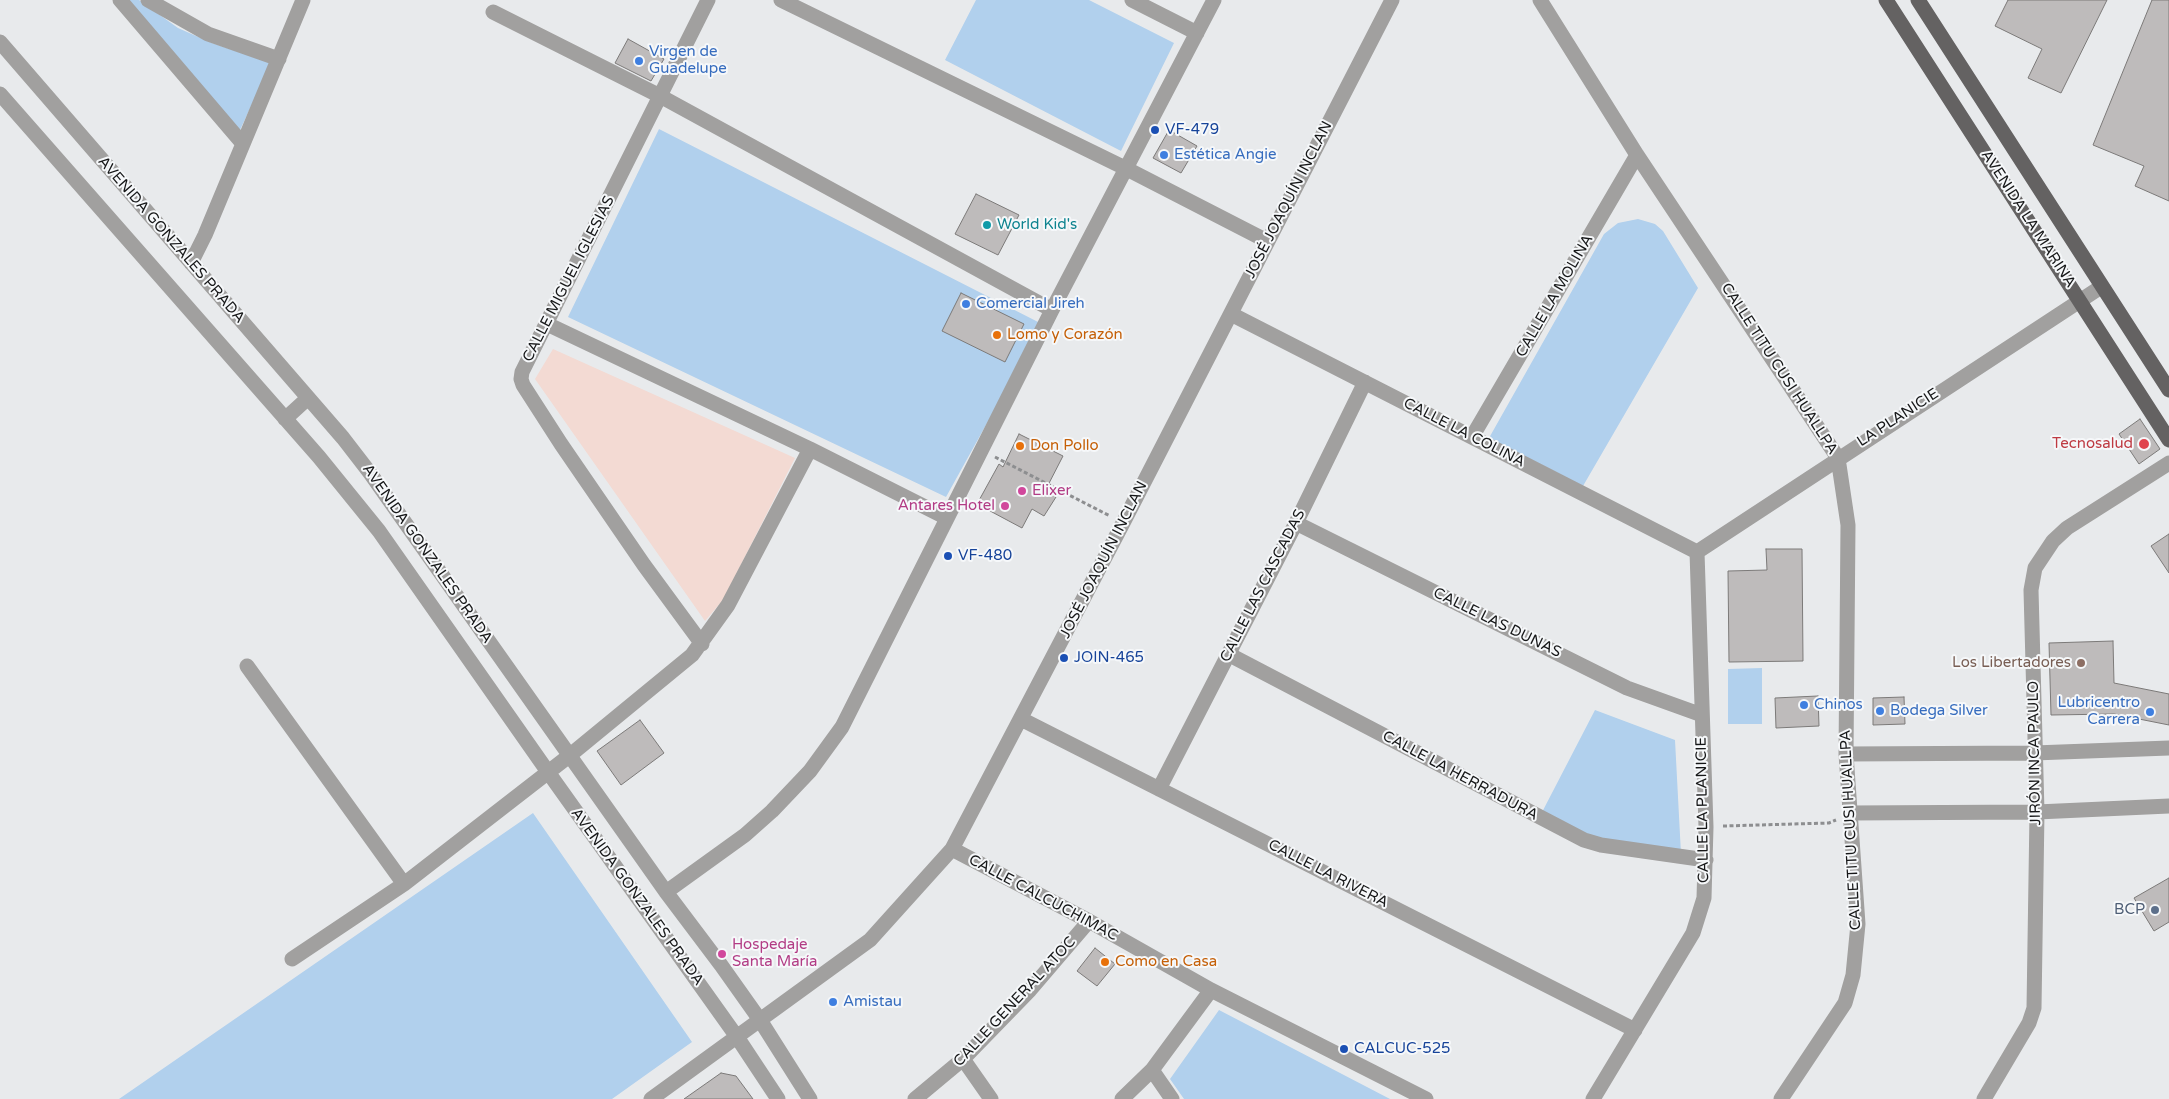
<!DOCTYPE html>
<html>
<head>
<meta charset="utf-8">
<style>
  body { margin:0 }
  canvas { display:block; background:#e8eaec }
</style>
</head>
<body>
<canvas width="2169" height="1099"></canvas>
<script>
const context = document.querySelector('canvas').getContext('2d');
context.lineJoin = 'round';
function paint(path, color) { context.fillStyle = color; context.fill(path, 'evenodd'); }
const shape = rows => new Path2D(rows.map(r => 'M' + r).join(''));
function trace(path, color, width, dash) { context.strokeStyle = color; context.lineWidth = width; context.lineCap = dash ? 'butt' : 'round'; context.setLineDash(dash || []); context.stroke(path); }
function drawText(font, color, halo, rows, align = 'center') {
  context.font = font + ' "Varela Round",sans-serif'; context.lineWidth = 4; context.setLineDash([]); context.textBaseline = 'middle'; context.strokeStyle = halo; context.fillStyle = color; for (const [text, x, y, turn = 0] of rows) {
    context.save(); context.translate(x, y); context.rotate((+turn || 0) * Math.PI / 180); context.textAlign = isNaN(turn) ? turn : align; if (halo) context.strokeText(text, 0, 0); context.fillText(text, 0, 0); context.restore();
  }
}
paint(shape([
  [553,349,795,458,723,600,705,621,535,379]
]), '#f3dad3');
paint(shape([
  [126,0,139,0,178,28,212,43,271,63,240,130],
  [976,0,1089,0,1174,43,1121,151,945,60],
  [659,129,1042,324,946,497,568,317],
  [1638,219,1655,224,1663,231,1698,288,1583,486,1489,438,1604,234,1618,223],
  [1762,668,1762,724,1728,724,1728,669],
  [1595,710,1675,740,1681,854,1626,853,1539,818],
  [533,813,692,1042,612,1099,119,1099],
  [1219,1010,1390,1099,1184,1099,1170,1079]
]), '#b1d0ed');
const building = shape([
  [2008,0,2107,0,2061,93,2028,78,2042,49,1995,26,2008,0],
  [2152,0,2169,0,2169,201,2135,186,2144,166,2093,145,2152,0],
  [628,39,664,59,651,81,615,63,628,39],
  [1169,130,1197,146,1181,173,1153,158,1169,130],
  [976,194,1019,215,998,255,955,234,976,194],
  [961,293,1024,324,1005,362,942,331,961,293],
  [2140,419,2160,449,2139,464,2119,434,2140,419],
  [1019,434,1063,456,1045,491,1056,497,1044,516,1032,509,1022,528,977,504,999,464,1003,467,1019,434],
  [2169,534,2169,573,2151,546,2169,534],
  [1766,549,1802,549,1803,661,1729,662,1728,571,1767,570,1766,549],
  [2113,641,2114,683,2169,694,2169,725,2114,714,2051,715,2049,643,2113,641],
  [1818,696,1819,726,1776,728,1775,698,1818,696],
  [1904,697,1905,724,1873,725,1873,698,1904,697],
  [640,720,664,753,621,785,597,751,640,720],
  [2169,878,2169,922,2154,931,2134,898,2169,878],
  [1095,948,1115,964,1097,986,1077,971,1095,948],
  [721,1073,736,1076,753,1099,684,1099,721,1073]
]);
paint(building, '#bebbbb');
trace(building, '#7c7a79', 1);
trace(shape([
  [995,457,1110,516],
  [1723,826,1829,823,1836,820]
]), '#8d8e90', 3, [4, 2.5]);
trace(shape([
  [120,0,243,144],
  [148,0,208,34,279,59],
  [781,0,1125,168,1267,241],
  [1132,0,1197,33],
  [1540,0,1637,155,1838,458,1848,525,1846,754,1858,924,1853,975,1845,1003,1781,1099],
  [493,12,660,96,1052,310],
  [0,42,343,438,370,473,666,892,721,965,760,1020,810,1099],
  [0,94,319,457,379,531,548,772,737,1037,778,1099],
  [191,263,205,235,303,0],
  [1231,314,1697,552],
  [547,324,810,449,947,518],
  [285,419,308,398],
  [1472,437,1637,155],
  [1296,523,1627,688,1702,715],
  [1697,552,2101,287],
  [702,644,644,565,561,444,523,385,521,379,522,372,708,0],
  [1228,654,1584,840,1601,845,1706,860],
  [247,666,404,884],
  [1021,719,1635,1030],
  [1846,754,2034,753,2169,748],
  [1159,789,1296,523,1365,382],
  [1850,813,2037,812,2169,806],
  [952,849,1089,921,1211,990,1426,1099],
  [666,892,745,835,772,811,810,771,842,727,1052,310,1214,0],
  [292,959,404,884,569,756,692,655,728,605,810,449],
  [963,1059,991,1099],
  [1152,1070,1172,1099],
  [651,1099,870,940,952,849,1123,523,1392,0],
  [915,1099,963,1059,1030,990,1089,921],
  [1122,1099,1152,1070,1211,990],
  [1593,1099,1693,933,1704,898,1706,827,1697,552],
  [1984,1099,2029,1023,2034,1008,2037,812,2031,590,2035,568,2053,541,2067,528,2169,463]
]), '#a1a09f', 15);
trace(shape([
  [1886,0,2169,440],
  [1918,0,2169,390]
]), '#646262', 15);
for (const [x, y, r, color] of [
  [639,61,5,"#3f7fe0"],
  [1155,130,5,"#1a4fb4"],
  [1164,155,5,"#3f7fe0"],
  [987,225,5,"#0f9aa8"],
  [966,304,5,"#3f7fe0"],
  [997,335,5,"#e8710a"],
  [2144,444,6,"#e0444e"],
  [1020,446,5,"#e8710a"],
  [1022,491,5,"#d1479c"],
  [1005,506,5,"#d1479c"],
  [948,556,5,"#1a4fb4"],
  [1064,658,5,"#1a4fb4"],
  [2081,663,5,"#8d6e63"],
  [1804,705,5,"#3f7fe0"],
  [1880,711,5,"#3f7fe0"],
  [2150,712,5,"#3f7fe0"],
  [2155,910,5,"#5c6f8a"],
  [722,954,5,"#d1479c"],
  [1105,962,5,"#e8710a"],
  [833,1002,5,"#3f7fe0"],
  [1344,1049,5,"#1a4fb4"]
]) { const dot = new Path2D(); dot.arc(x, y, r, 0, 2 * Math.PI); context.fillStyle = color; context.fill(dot); trace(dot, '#f6f8fa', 2); }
drawText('15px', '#366cbe', '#f6f8fa', [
  ["Virgen de",649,52],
  ["Guadelupe",649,69],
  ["Estética Angie",1174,155],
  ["Comercial Jireh",976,304],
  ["Lubricentro",2140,703,"right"],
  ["Carrera",2140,720,"right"],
  ["Chinos",1814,705],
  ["Bodega Silver",1890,711],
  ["Amistau",843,1002]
], 'left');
drawText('15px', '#164399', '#f6f8fa', [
  ["VF-479",1165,130],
  ["VF-480",958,556],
  ["JOIN-465",1074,658],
  ["CALCUC-525",1354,1049]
], 'left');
drawText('15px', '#161718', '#f6f8fa', [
  ["JOSÉ JOAQUÍN INCLAN",1289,200,-63],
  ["AVENIDA LA MARINA",2028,219,57],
  ["AVENIDA GONZALES PRADA",171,240,49],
  ["CALLE MIGUEL IGLESIAS",569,279,-63],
  ["CALLE LA MOLINA",1555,296,-60],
  ["CALLE TITU CUSI HUALLPA",1779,369,57],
  ["LA PLANICIE",1898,418,-33],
  ["CALLE LA COLINA",1464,433,27],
  ["AVENIDA GONZALES PRADA",427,554,55],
  ["JOSÉ JOAQUÍN INCLAN",1104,560,-63],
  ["CALLE LAS CASCADAS",1263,586,-63],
  ["CALLE LAS DUNAS",1497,623,26],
  ["JIRÓN INCA PAULO",2035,753,-91],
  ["CALLE LA HERRADURA",1460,776,28],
  ["CALLE LA PLANICIE",1703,810,-91],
  ["CALLE TITU CUSI HUALLPA",1851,830,-93],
  ["CALLE LA RIVERA",1328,874,27],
  ["AVENIDA GONZALES PRADA",637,897,54],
  ["CALLE CALCUCHIMAC",1043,898,28],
  ["CALLE GENERAL ATOC",1015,1002,-47]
]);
drawText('15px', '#0d838f', '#f6f8fa', [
  ["World Kid's",997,225]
], 'left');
drawText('15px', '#c56008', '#f6f8fa', [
  ["Lomo y Corazón",1007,335],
  ["Don Pollo",1030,446],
  ["Como en Casa",1115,962]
], 'left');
drawText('15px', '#be3a42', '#f6f8fa', [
  ["Tecnosalud",2133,444]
], 'right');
drawText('15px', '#b23c85', '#f6f8fa', [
  ["Elixer",1032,491],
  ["Antares Hotel",995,506,"right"],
  ["Hospedaje",732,945],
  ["Santa María",732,962]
], 'left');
drawText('15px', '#785e54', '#f6f8fa', [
  ["Los Libertadores",2071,663]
], 'right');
drawText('15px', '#4e5e75', '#f6f8fa', [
  ["BCP",2145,910]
], 'right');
</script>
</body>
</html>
